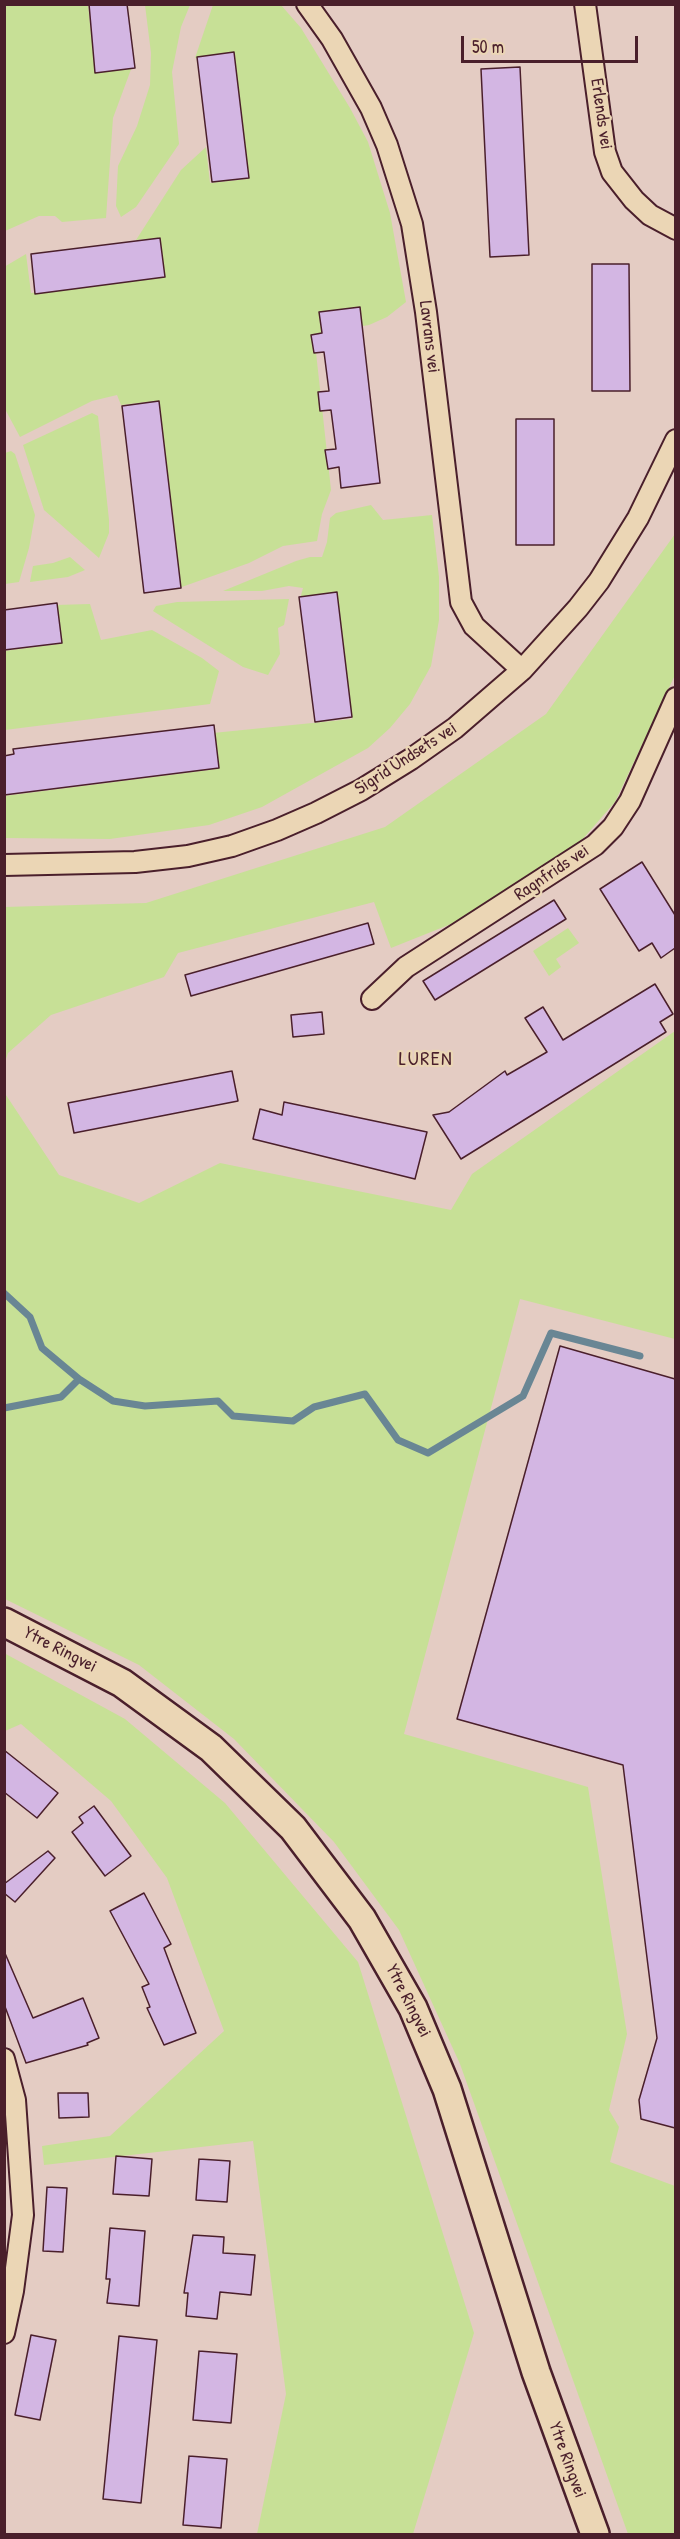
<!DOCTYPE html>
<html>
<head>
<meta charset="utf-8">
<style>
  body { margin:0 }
  #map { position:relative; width:680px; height:2539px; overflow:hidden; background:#e4ccc3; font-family:"Patrick Hand",sans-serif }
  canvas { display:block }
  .frame { position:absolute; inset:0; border:6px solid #4a1f2b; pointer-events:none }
  .scale { position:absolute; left:461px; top:36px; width:177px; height:27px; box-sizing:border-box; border:3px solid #4a1f2b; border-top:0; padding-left:8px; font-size:18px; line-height:21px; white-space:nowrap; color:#4a1f2b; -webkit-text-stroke:4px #ebd6b5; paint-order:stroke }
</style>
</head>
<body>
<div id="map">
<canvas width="680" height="2539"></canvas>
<div class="frame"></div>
<div class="scale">50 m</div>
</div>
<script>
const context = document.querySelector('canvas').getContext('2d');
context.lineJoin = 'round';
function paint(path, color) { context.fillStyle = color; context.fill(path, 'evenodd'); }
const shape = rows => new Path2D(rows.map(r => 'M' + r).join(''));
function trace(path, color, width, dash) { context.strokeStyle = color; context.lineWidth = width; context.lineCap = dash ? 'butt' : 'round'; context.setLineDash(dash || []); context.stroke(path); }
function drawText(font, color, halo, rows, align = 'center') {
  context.font = font + ' "Patrick Hand",sans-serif'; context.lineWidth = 4.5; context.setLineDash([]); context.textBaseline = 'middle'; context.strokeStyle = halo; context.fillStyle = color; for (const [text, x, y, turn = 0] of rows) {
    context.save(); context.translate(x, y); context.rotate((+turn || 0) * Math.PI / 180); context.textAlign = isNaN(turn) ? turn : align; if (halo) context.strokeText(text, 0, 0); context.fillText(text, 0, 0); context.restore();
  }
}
paint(shape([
  [4,5,88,5,95,69,133,64,113,118,106,218,62,222,55,216,39,216,5,231],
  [145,5,190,5,181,27,172,72,179,144,136,207,121,217,116,206,118,166,137,126,150,85,151,53],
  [213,5,281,5,301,28,350,108,368,142,390,213,406,302,387,317,369,325,314,334,331,490,322,514,317,541,283,546,249,563,179,588,156,401,121,405,117,395,92,401,20,437,5,409,4,267,26,254,31,293,163,277,159,238,136,240,181,170,206,147,210,183,248,179,234,54,195,58],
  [92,413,98,416,109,520,109,533,99,558,44,510,23,445],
  [11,451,15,454,35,515,29,548,19,582,5,584,5,453],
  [371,505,383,520,432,515,439,577,439,620,431,666,410,704,390,728,368,748,262,807,209,825,110,839,5,838,4,796,217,769,213,733,352,719,335,594,300,599,303,588,289,586,262,591,223,591,296,561,310,557,322,557,327,542,330,518,336,513],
  [675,534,675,675,615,802,581,841,466,918,391,948,374,902,178,953,164,977,51,1015,8,1053,5,1062,4,907,146,903,385,827,546,714],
  [70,557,85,570,68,577,30,582,33,566,53,563],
  [289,599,284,625,278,628,280,654,268,675,243,667,153,611,156,606,177,602],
  [90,604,101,640,152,630,202,658,219,671,210,704,5,730,4,651,59,644,55,605],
  [568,928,579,943,556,959,561,967,549,976,533,951],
  [675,1031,675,1339,520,1299,404,1734,588,1787,627,2034,609,2110,619,2127,610,2162,675,2186,675,2534,628,2534,460,2064,399,1930,334,1842,234,1739,139,1665,5,1599,4,1092,59,1175,139,1203,220,1163,451,1210,472,1174],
  [4,1653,125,1719,225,1803,358,1962,474,2333,413,2534,257,2534,286,2394,253,2141,44,2165,42,2146,110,2136,224,2031,167,1878,111,1801,21,1724,5,1731]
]), '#c7e096');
trace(shape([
  [4,1293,30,1317,42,1348,79,1379],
  [4,1408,61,1397,79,1379,113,1401,145,1406,218,1401,233,1416,293,1421,314,1407,365,1394,398,1440,428,1453,523,1396,551,1333,640,1356]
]), '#698694', 7);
const building = shape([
  [89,4,127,4,135,68,95,73,89,4],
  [234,52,249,178,212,182,197,57,234,52],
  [520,67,529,255,490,257,481,69,520,67],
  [160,238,165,277,35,294,31,254,160,238],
  [592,264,629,264,630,391,592,391,592,264],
  [360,307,380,483,341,488,339,467,328,469,325,450,336,449,331,410,320,411,318,392,329,391,324,352,314,353,311,335,322,333,319,312,360,307],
  [159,401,181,588,144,593,122,406,159,401],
  [516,419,554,419,554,545,516,545,516,419],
  [337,592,352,717,315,722,299,597,337,592],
  [57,603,62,643,4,650,4,610,57,603],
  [214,725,219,768,4,795,4,756,14,754,13,749,214,725],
  [642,862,675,915,675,948,661,958,652,943,639,951,600,889,642,862],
  [554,900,566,919,435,1000,423,981,554,900],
  [368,923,374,944,191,996,185,975,368,923],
  [655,984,673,1014,660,1022,666,1032,461,1159,433,1115,449,1112,505,1071,507,1075,547,1052,525,1018,543,1007,563,1040,655,984],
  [322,1012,324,1034,293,1037,291,1015,322,1012],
  [232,1071,238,1101,74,1133,68,1103,232,1071],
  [284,1102,427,1132,415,1179,253,1139,260,1109,282,1115,284,1102],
  [560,1346,675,1379,675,2128,641,2119,639,2100,657,2038,623,1765,457,1719,560,1346],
  [4,1750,58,1793,37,1818,4,1792,4,1750],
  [94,1806,131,1856,105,1876,72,1832,83,1823,79,1817,94,1806],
  [48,1851,55,1858,15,1902,4,1893,4,1884,48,1851],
  [144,1893,171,1944,164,1948,196,2033,164,2045,147,2008,150,2007,142,1987,149,1984,110,1911,144,1893],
  [4,1951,33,2018,83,1998,99,2038,87,2043,88,2045,26,2063,4,2004,4,1951],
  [58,2093,88,2093,89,2117,59,2118,58,2093],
  [116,2156,152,2159,149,2196,113,2194,116,2156],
  [199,2159,230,2161,227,2202,196,2200,199,2159],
  [47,2187,67,2188,63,2252,43,2251,47,2187],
  [110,2228,145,2231,139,2306,107,2303,110,2279,106,2279,110,2228],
  [193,2235,224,2237,223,2253,255,2255,251,2295,220,2292,217,2319,186,2316,188,2293,184,2293,193,2235],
  [31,2335,56,2340,40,2420,15,2415,31,2335],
  [119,2336,157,2340,141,2503,103,2499,119,2336],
  [199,2351,237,2354,231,2423,193,2420,199,2351],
  [189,2456,227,2459,221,2528,183,2525,189,2456]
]);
paint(building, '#d3b6e3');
trace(building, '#4a1f2b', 1.5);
const minor = shape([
  [307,4,332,39,371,108,387,145,412,224,426,312,461,602,474,626,522,670],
  [585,4,605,152,612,172,634,200,650,215,676,229],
  [4,865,135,862,188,856,232,846,277,830,316,813,361,790,411,759,455,728,522,670,578,608,599,581,638,518,676,440],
  [372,999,406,967,595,845,613,827,630,801,676,698],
  [4,2059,15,2100,23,2215,13,2291,4,2333]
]);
const secondary = shape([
  [4,1622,122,1683,211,1748,293,1828,362,1919,413,2008,447,2089,536,2372,595,2534]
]);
trace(minor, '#4a1f2b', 24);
trace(secondary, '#4a1f2b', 32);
trace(minor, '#ebd6b5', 20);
trace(secondary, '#ebd6b5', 27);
drawText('18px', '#4a1f2b', '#ebd6b5', [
  ["Erlends vei",601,114,82],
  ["Lavrans vei",429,337,83],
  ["Sigrid Undsets vei",406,759,-33],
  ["Ragnfrids vei",552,873,-34],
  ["Ytre Ringvei",60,1650,27],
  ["Ytre Ringvei",408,2001,63],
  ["Ytre Ringvei",567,2460,70]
]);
context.letterSpacing = '1.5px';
drawText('20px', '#4a1f2b', '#ebd6b5', [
  ["LUREN",426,1060]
]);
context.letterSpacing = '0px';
</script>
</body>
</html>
